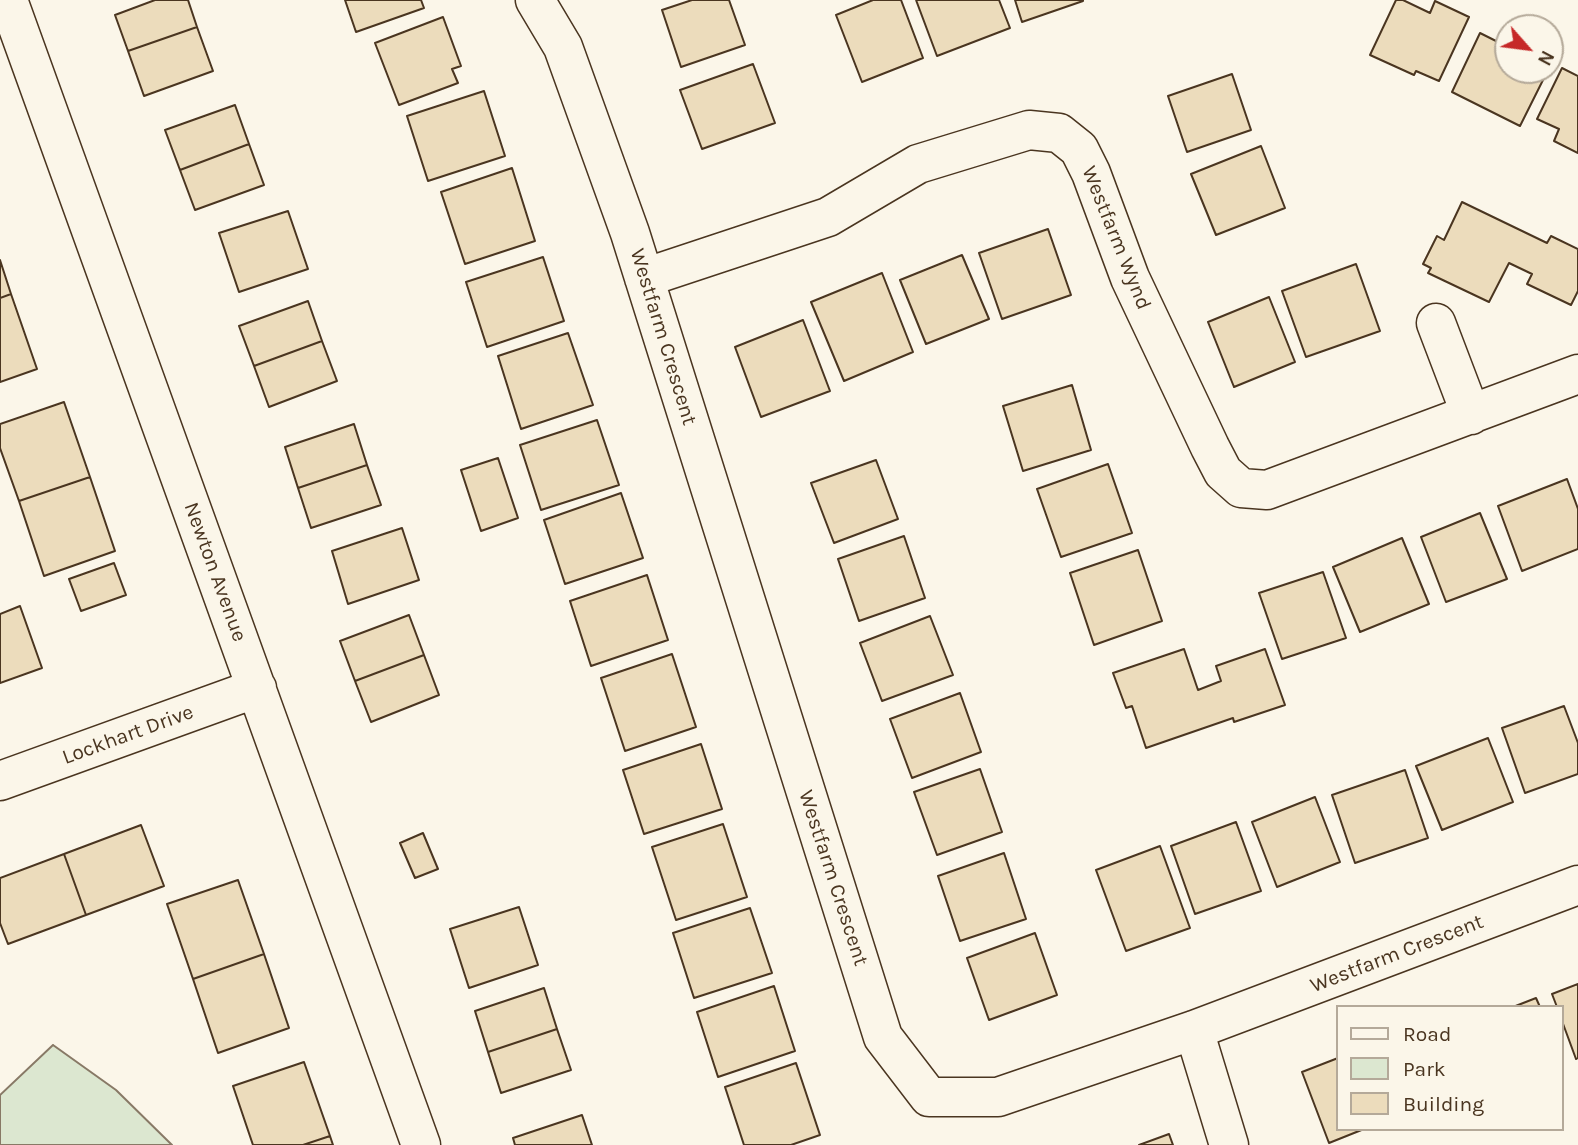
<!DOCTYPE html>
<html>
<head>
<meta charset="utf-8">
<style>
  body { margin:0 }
  #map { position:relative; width:1578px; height:1145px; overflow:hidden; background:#fbf6e9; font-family:Karla,sans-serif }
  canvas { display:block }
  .legend { position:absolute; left:1336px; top:1005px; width:228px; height:126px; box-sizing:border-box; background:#fbf6e9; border:2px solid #b4a999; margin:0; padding:9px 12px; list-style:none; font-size:21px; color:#4a3520 }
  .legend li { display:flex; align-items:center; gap:14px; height:35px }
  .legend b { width:35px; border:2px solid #b4a999 }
  .north { position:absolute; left:1494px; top:14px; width:70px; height:70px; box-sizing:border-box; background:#fbf6e9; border:2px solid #b4a999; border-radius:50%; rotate:118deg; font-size:19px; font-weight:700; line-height:28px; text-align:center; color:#4a3520 }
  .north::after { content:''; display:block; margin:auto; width:24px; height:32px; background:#c62828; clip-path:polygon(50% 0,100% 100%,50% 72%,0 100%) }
</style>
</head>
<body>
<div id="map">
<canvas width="1578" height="1145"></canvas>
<ul class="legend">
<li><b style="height:9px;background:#fbf6e9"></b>Road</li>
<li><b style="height:19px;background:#dce7d0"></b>Park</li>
<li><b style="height:19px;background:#ecdcbc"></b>Building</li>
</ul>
<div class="north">N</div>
</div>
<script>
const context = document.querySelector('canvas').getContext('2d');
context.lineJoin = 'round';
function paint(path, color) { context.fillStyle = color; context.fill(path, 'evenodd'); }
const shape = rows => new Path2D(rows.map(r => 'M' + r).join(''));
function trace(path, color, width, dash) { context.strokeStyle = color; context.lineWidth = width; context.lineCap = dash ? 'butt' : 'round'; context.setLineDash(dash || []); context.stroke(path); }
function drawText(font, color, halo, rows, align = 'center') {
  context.font = font + ' Karla,sans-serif'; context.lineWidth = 5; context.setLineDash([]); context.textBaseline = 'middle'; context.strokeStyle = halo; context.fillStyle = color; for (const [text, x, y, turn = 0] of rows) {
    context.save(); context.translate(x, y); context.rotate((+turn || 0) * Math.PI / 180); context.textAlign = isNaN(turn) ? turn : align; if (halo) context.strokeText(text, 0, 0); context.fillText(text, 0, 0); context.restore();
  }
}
const green = shape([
  [53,1045,116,1090,172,1145,0,1145,0,1095,53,1045]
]);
paint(green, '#dce7d0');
trace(green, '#887966', 2);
const building = shape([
  [155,0,188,0,197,27,128,51,115,15,155,0],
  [345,0,421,0,424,8,356,32,345,0],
  [692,0,729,0,745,45,681,67,662,10,692,0],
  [873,0,901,0,923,58,862,82,836,15,873,0],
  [916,0,999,0,1010,28,937,56,916,0],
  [1015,0,1083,0,1083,1,1022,22,1015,0],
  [1396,0,1403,0,1430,13,1435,1,1469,17,1439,81,1416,71,1414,75,1370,55,1396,0],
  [443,17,461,66,452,69,458,83,399,105,375,43,443,17],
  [197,27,213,71,144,96,128,51,197,27],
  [1480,33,1508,47,1508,70,1548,70,1520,126,1452,92,1480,33],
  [753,64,775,123,702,149,680,90,753,64],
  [1562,68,1578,76,1578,153,1554,141,1559,129,1537,119,1562,68],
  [1232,74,1251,130,1187,152,1168,96,1232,74],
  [484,91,505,156,428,181,407,116,484,91],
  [235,105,249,144,180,170,165,130,235,105],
  [249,144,264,185,195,210,180,170,249,144],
  [1261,146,1285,208,1216,235,1191,174,1261,146],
  [512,168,535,241,465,264,441,192,512,168],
  [1462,202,1547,243,1551,236,1578,249,1578,291,1571,305,1527,284,1532,274,1509,263,1489,302,1428,273,1431,268,1423,264,1437,236,1444,240,1462,202],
  [288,211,308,269,239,292,219,233,288,211],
  [1048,229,1071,295,1002,319,979,253,1048,229],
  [962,255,989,319,926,344,900,280,962,255],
  [543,257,564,321,487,347,466,282,543,257],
  [0,260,11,294,0,298,0,260],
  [1356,264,1380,331,1306,357,1282,291,1356,264],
  [882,273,913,352,844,381,811,302,882,273],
  [11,294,37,369,0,382,0,298,11,294],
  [1269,297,1295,362,1234,387,1208,322,1269,297],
  [308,301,322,341,254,366,239,326,308,301],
  [803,320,830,391,761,417,735,347,803,320],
  [568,333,593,405,521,429,498,356,568,333],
  [322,341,337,381,269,407,254,366,322,341],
  [1072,385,1091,450,1023,471,1003,406,1072,385],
  [64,402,90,477,19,501,0,448,0,424,64,402],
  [597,420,619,485,541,510,520,445,597,420],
  [354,424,367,465,298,488,285,447,354,424],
  [498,458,518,518,481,531,461,470,498,458],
  [876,460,898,519,834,543,811,483,876,460],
  [1108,464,1132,533,1061,557,1037,489,1108,464],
  [367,465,381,505,311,528,298,488,367,465],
  [90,477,115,551,44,576,19,501,90,477],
  [1567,479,1578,509,1578,549,1522,571,1498,506,1567,479],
  [621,493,643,558,565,584,544,520,621,493],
  [1480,513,1507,579,1446,602,1421,537,1480,513],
  [402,528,419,580,348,604,332,551,402,528],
  [904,536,925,598,859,621,838,559,904,536],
  [1402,538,1429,604,1360,632,1333,567,1402,538],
  [1138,550,1162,621,1094,645,1070,573,1138,550],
  [114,563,126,595,81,611,69,579,114,563],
  [1323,572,1346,638,1282,659,1259,593,1323,572],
  [647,575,668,640,591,666,570,601,647,575],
  [20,606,42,668,0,683,0,614,20,606],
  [409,615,424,655,355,681,340,641,409,615],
  [930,616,953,675,882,701,860,643,930,616],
  [1184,649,1198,690,1221,681,1216,666,1265,649,1285,705,1234,722,1233,718,1146,748,1132,706,1126,708,1113,673,1184,649],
  [672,654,696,727,625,751,601,678,672,654],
  [424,655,439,695,371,722,355,681,424,655],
  [960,693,981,752,912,778,890,719,960,693],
  [1564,706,1578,743,1578,774,1525,793,1502,728,1564,706],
  [1488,738,1513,802,1442,830,1416,766,1488,738],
  [701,744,722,809,644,834,623,770,701,744],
  [980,769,1002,832,937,855,914,792,980,769],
  [1405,770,1428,838,1355,863,1332,795,1405,770],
  [1315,797,1340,862,1277,887,1252,822,1315,797],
  [1236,822,1261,891,1195,914,1171,846,1236,822],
  [723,824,747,897,676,920,652,847,723,824],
  [141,825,164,886,86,915,64,854,141,825],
  [423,833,438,869,415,878,400,843,423,833],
  [1160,846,1190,928,1126,951,1096,870,1160,846],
  [1004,853,1026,919,960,941,938,876,1004,853],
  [64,854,86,915,8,944,0,923,0,878,64,854],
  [238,880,264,954,193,979,167,904,238,880],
  [519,907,538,965,469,988,450,929,519,907],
  [750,908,772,973,694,998,673,933,750,908],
  [1035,933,1057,995,989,1020,967,958,1035,933],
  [264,954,289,1028,218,1053,193,979,264,954],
  [1578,984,1578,1058,1576,1059,1562,1021,1562,1007,1557,1007,1552,994,1578,984],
  [774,986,795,1051,718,1077,697,1012,774,986],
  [544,988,557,1029,488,1052,475,1011,544,988],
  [1536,998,1540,1007,1513,1007,1536,998],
  [557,1029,571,1070,501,1093,488,1052,557,1029],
  [1338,1058,1338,1129,1364,1129,1329,1143,1302,1072,1338,1058],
  [304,1062,330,1136,303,1145,253,1145,233,1086,304,1062],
  [796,1063,820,1135,791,1145,744,1145,725,1087,796,1063],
  [582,1115,592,1145,515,1145,513,1138,582,1115],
  [1169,1134,1173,1145,1139,1145,1169,1134],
  [330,1136,333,1145,303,1145,330,1136]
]);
paint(building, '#ecdcbc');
trace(building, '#4a3520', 2);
const minor = shape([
  [8,0,421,1145],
  [535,0,563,47,630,233,883,1037,929,1097,998,1097,1194,1030,1578,885],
  [644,278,828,217,918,164,1029,130,1059,133,1079,149,1091,173,1130,278,1210,447,1223,472,1241,488,1267,490,1578,374],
  [1436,323,1471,415],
  [0,781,257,688],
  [1194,1030,1229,1145]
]);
trace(minor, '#4a3520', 41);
trace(minor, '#fbf6e9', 38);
drawText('21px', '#4a3520', '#fbf6e9', [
  ["Westfarm Wynd",1116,238,68],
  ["Westfarm Crescent",663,337,73],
  ["Newton Avenue",215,572,70],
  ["Lockhart Drive",128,735,-20],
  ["Westfarm Crescent",833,878,72],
  ["Westfarm Crescent",1397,954,-21]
]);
</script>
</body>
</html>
